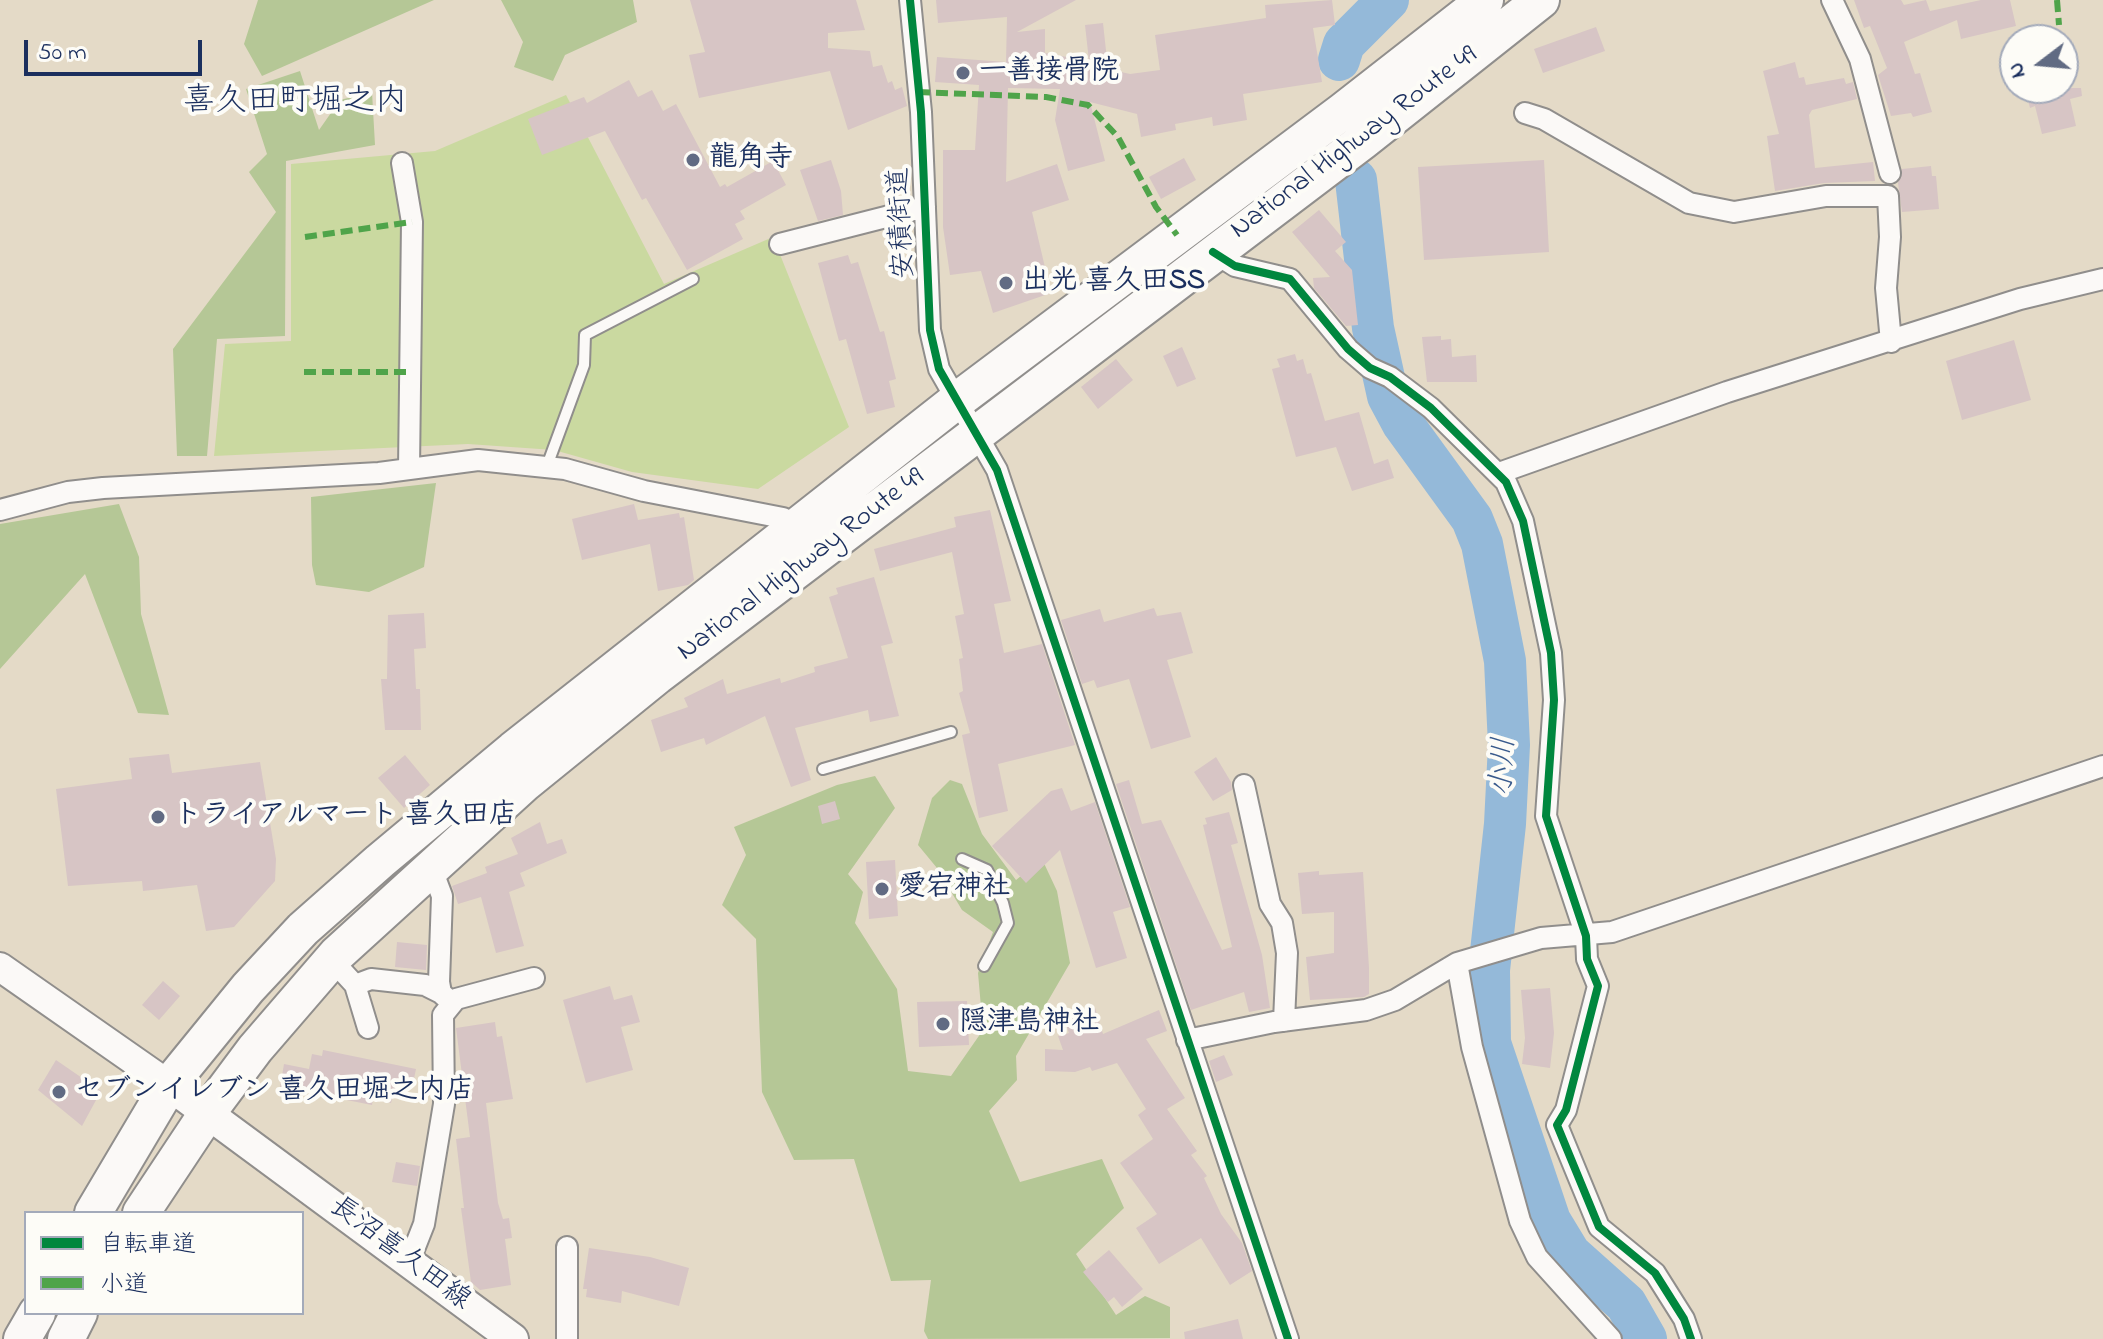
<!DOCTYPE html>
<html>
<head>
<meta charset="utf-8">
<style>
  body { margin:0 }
  #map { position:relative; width:2103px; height:1339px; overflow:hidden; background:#e4dac7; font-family:"Indie Flower","Klee One",sans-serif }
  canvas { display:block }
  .legend { position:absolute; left:24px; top:1211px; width:280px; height:104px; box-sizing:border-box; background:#fdfcf7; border:2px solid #a3aaba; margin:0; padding:10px 14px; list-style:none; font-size:24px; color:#1b2f5e }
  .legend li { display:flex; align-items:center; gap:16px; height:40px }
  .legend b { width:40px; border:2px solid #a3aaba }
  .north { position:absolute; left:1999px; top:24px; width:80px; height:80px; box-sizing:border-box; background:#fdfcf7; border:2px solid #a3aaba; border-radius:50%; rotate:254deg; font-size:22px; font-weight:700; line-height:32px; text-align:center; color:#1b2f5e }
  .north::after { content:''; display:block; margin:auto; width:28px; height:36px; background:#616b83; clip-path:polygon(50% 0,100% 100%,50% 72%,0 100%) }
  .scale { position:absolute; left:24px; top:40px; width:178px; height:36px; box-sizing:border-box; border:4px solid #1b2f5e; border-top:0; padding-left:10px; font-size:24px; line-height:28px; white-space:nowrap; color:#1b2f5e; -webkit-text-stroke:6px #fdfcf7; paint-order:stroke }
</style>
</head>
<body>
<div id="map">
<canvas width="2103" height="1339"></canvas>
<ul class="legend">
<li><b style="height:10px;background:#00873e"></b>自転車道</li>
<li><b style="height:10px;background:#4fa44a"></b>小道</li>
</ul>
<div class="north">N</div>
<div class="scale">50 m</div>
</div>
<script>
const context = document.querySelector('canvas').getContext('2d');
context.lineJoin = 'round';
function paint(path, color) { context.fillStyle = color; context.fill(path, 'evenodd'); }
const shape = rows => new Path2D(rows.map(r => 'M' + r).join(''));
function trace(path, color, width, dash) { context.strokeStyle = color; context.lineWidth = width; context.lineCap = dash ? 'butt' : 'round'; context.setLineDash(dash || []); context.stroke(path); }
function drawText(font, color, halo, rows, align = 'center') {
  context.font = font + ' "Indie Flower","Klee One",sans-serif'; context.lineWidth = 8; context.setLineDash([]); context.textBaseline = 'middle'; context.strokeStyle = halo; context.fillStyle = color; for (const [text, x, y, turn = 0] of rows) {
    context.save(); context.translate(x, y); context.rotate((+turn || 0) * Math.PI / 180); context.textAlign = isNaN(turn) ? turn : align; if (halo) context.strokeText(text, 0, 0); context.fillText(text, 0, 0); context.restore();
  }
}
paint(shape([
  [566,95,664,284,773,237,849,427,758,489,632,472,554,450,468,444,214,456,225,344,291,341,291,164,435,151]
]), '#cad9a0');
paint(shape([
  [258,0,434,0,262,76,244,44],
  [501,0,633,0,637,22,565,55,553,81,514,67,523,42],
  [300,71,319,130,340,100,372,92,375,145,286,161,285,336,217,339,207,456,177,456,173,349,276,212,249,172,267,154,246,89],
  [436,483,424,567,369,592,316,585,312,565,311,497],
  [119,504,139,557,141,614,169,715,138,713,85,574,0,669,0,524],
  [875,776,895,808,848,874,863,892,855,923,897,989,908,1071,951,1076,983,1030,978,973,993,932,962,910,937,868,918,845,932,798,950,780,962,784,982,834,1016,880,1042,859,1057,891,1070,963,1016,1056,1017,1080,989,1111,1020,1182,1102,1159,1124,1208,1076,1254,1116,1315,1145,1296,1170,1307,1170,1338,928,1339,924,1331,931,1280,891,1281,854,1159,794,1160,762,1092,756,939,722,905,746,855,734,827,837,785]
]), '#b5c796');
trace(shape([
  [1339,60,1344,44,1388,0],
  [1356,180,1373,328,1388,396,1403,424,1472,519,1482,544,1505,661,1509,745,1505,824,1489,970,1490,1043,1550,1221,1570,1254,1626,1304,1646,1339]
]), '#94b9d9', 42);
paint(shape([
  [690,0,856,0,865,30,828,33,828,48,870,51,873,67,882,65,888,83,892,81,895,90,902,87,907,106,848,130,830,71,699,98,689,55,705,52],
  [936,0,1076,0,1017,32,1045,29,1045,53,1089,61,1085,25,1103,23,1108,69,1130,74,1160,70,1155,35,1266,18,1265,5,1332,0,1335,25,1313,28,1322,82,1243,94,1247,120,1213,126,1212,117,1175,124,1176,130,1141,137,1137,114,1090,102,1105,161,1068,171,1055,120,1060,89,1008,88,1006,182,1057,164,1069,200,1032,212,1051,293,993,313,981,271,950,275,943,227,943,150,975,150,979,85,935,82,937,57,1006,62,1007,17,938,23],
  [1854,0,1901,0,1904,5,1926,0,1930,11,1981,0,2010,0,2016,26,1961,39,1957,20,1904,42,1915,74,1920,73,1932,112,1913,117,1911,113,1891,116,1878,75,1887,68,1870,26,1864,28],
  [1596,27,1605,51,1543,73,1534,49],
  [1795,62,1799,78,1804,77,1806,85,1844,78,1846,84,1853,82,1857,99,1812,110,1809,115,1815,168,1873,162,1875,181,1824,183,1775,191,1767,136,1779,134,1763,71],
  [629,80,638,97,652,90,663,111,676,104,720,187,725,184,727,187,773,161,786,185,740,211,745,219,735,224,743,239,687,270,646,198,642,200,605,131,542,155,528,119,584,97,587,103],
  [2025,88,2081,88,2082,96,2070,99,2076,126,2042,134,2035,106,2030,108],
  [1184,158,1196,180,1161,199,1149,177],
  [831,160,841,191,843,215,818,221,800,170],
  [1544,160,1549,252,1424,260,1418,167],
  [1931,166,1932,176,1936,176,1939,209,1902,212,1898,183,1902,169],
  [1319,210,1346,242,1335,251,1352,270,1358,325,1346,326,1314,288,1313,278,1330,277,1292,232],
  [848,255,851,264,858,262,880,332,884,331,896,379,889,381,895,407,867,414,846,339,839,341,818,263],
  [1441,336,1441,340,1451,339,1452,357,1476,355,1477,382,1427,382,1422,337],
  [2014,340,2031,400,1962,420,1946,361],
  [1182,347,1196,379,1177,387,1163,356],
  [1295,354,1297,361,1303,359,1307,374,1311,373,1325,421,1359,412,1374,464,1388,459,1394,478,1352,491,1336,447,1296,457,1272,369,1280,367,1277,359],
  [1116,359,1133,380,1098,409,1081,387],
  [634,504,638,520,679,513,680,518,684,517,694,580,688,585,658,591,650,544,582,560,572,519],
  [990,510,1011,601,994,604,1004,653,1042,644,1075,745,998,764,1008,811,979,818,962,735,970,733,959,693,963,691,959,659,963,658,955,616,964,614,952,552,880,571,874,549,956,527,954,517],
  [874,577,893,643,881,646,899,716,870,722,868,710,795,728,811,780,791,787,765,716,706,745,704,738,661,752,651,720,688,707,684,698,723,679,727,694,780,678,781,683,815,672,814,667,848,658,829,597,838,594,836,588],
  [1154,608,1157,616,1181,612,1193,653,1167,660,1191,737,1151,749,1129,679,1097,688,1094,680,1082,684,1061,620,1100,609,1104,622],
  [424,613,426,648,414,649,416,689,420,689,421,730,385,730,381,679,387,679,388,615],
  [169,754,172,773,260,762,276,859,275,881,234,927,206,931,197,885,143,891,142,881,68,886,56,789,132,779,129,758],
  [405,755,430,785,404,808,378,778],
  [1216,757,1231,782,1232,790,1213,801,1194,772],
  [1129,780,1142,824,1161,820,1222,950,1232,947,1203,825,1207,824,1205,818,1229,812,1238,843,1231,845,1262,955,1270,1008,1249,1012,1244,992,1191,1010,1116,784],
  [1062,788,1071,811,1095,802,1130,907,1113,912,1127,958,1096,968,1060,850,1026,883,992,846,1051,791],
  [835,801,840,819,822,824,818,806],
  [540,822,547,844,562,839,567,853,520,873,525,886,509,892,524,946,496,953,481,897,458,904,452,886,487,873,485,867,518,854,511,838],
  [895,860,898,916,869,919,866,862],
  [1319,871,1319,875,1363,872,1369,968,1369,994,1364,997,1310,1000,1306,957,1334,953,1334,912,1302,914,1298,873],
  [397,942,427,945,426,970,395,967],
  [163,981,180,996,159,1020,142,1005],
  [610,986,614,1000,632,995,640,1022,621,1027,633,1070,586,1083,563,1000],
  [1550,988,1554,1033,1550,1068,1522,1064,1525,1038,1521,990],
  [967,1001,969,1045,919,1047,917,1002],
  [1095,1008,1103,1034,1159,1010,1167,1031,1146,1039,1185,1098,1167,1109,1197,1151,1191,1155,1207,1176,1204,1178,1221,1214,1242,1243,1252,1271,1230,1285,1201,1238,1159,1264,1136,1228,1157,1214,1120,1163,1153,1139,1138,1115,1146,1109,1117,1063,1092,1071,1090,1067,1075,1072,1045,1071,1045,1049,1063,1050,1058,1036,1069,1033,1064,1019],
  [495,1022,497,1037,502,1036,513,1099,486,1103,498,1203,503,1219,509,1218,512,1238,505,1239,511,1285,480,1290,471,1282,461,1208,464,1208,456,1139,470,1137,456,1028],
  [323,1050,416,1069,412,1088,408,1087,406,1099,393,1096,391,1103,373,1099,372,1105,280,1087,284,1064,309,1069,312,1054,322,1056],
  [1224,1055,1233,1075,1216,1082,1209,1061],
  [56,1060,101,1091,82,1126,38,1090],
  [396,1162,420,1166,417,1186,392,1182],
  [589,1248,650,1257,689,1268,679,1306,622,1291,621,1303,586,1297,587,1289,583,1289],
  [1109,1250,1143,1289,1122,1307,1114,1297,1108,1302,1083,1272],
  [1238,1319,1243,1339,1185,1339,1184,1332]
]), '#d7c5c5');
const lane = shape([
  [547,466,584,365,585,335,693,279],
  [823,769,951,732],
  [962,859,987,870,1003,903,1008,923,984,966]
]);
const street = shape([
  [910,0,921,112,930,330,939,369,997,470,1288,1339],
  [1832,0,1860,59,1890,173],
  [1525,113,1544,119,1689,203,1734,212,1826,196,1888,196,1890,237,1886,288,1891,342],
  [402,163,412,222,409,469],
  [780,244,925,207],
  [1213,252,1235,266,1290,279,1348,349,1370,368,1390,377,1431,408,1506,482,1523,521,1551,653,1554,700,1546,816,1586,936,1587,959,1598,986,1566,1110,1557,1125,1599,1227,1655,1273,1684,1319,1691,1339],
  [1499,473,1727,392,2020,299,2103,279],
  [0,510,68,492,103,488,379,473,478,460,565,469,644,491,783,518,796,526],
  [1244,785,1270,904,1282,923,1287,953,1284,1021],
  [427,870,436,880,442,896,439,982,441,993,452,1003],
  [332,960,355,985,368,1028],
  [1457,963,1472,1047,1520,1221,1537,1257,1611,1339],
  [355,985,371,979,425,985,441,993],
  [1187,1040,1274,1022,1366,1010,1395,1000,1457,963,1541,938,1612,932,2103,766],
  [409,1262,424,1224,444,1104,443,1015,456,999,534,978],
  [567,1339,567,1247]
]);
const secondary = shape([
  [0,967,169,1085]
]);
const primary = shape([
  [169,1085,513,1339]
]);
const highway = shape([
  [93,1213,169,1085,248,988,303,929,380,861,513,750,955,402,1343,111,1485,0],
  [141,1213,208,1112,255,1049,337,954,525,783,657,676,1363,141,1541,0],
  [22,1339,37,1313],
  [66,1339,79,1313]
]);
trace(lane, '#908e8c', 14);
trace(street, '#908e8c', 24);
trace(secondary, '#908e8c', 32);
trace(primary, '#908e8c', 34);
trace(highway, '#908e8c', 40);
trace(lane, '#fbf9f7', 10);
trace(street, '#fbf9f7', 20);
trace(secondary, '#fbf9f7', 28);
trace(primary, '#fbf9f7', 30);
trace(highway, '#fbf9f7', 36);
trace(shape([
  [2057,0,2059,25],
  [918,92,1046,97,1088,105,1118,137,1156,207,1177,235],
  [305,237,412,222],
  [304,372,410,372]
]), '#4fa44a', 6, [12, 6]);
trace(shape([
  [910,0,921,112,930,330,939,369,997,470,1288,1339],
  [1213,252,1235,266,1290,279,1348,349,1370,368,1390,377,1431,408,1506,482,1523,521,1551,653,1554,700,1546,816,1586,936,1587,959,1598,986,1566,1110,1557,1125,1599,1227,1655,1273,1684,1319,1691,1339]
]), '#00873e', 8);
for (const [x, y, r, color] of [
  [963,73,8,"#616b83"],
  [693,160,8,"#616b83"],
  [1006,283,8,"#616b83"],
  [158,817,8,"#616b83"],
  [882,889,8,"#616b83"],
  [943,1024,8,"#616b83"],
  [59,1092,8,"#616b83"]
]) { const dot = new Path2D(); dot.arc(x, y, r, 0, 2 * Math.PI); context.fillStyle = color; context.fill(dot); trace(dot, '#fdfcf7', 3); }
drawText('bold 28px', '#1b2f5e', '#fdfcf7', [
  ["一善接骨院",979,73],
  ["龍角寺",709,160],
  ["出光 喜久田SS",1022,283],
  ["トライアルマート 喜久田店",174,817],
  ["愛宕神社",898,889],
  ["隠津島神社",959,1024],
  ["セブンイレブン 喜久田堀之内店",75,1092]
], 'left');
drawText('28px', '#1b2f5e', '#fdfcf7', [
  ["National Highway Route 49",1355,144,-37],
  ["安積街道",904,223,-93],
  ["National Highway Route 49",802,566,-37],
  ["長沼喜久田線",399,1255,37]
]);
drawText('italic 30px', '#395a8c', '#fdfcf7', [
  ["小川",1506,767,-87]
]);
drawText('32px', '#1b2f5e', '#fdfcf7', [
  ["喜久田町堀之内",295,104]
]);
</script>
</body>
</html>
